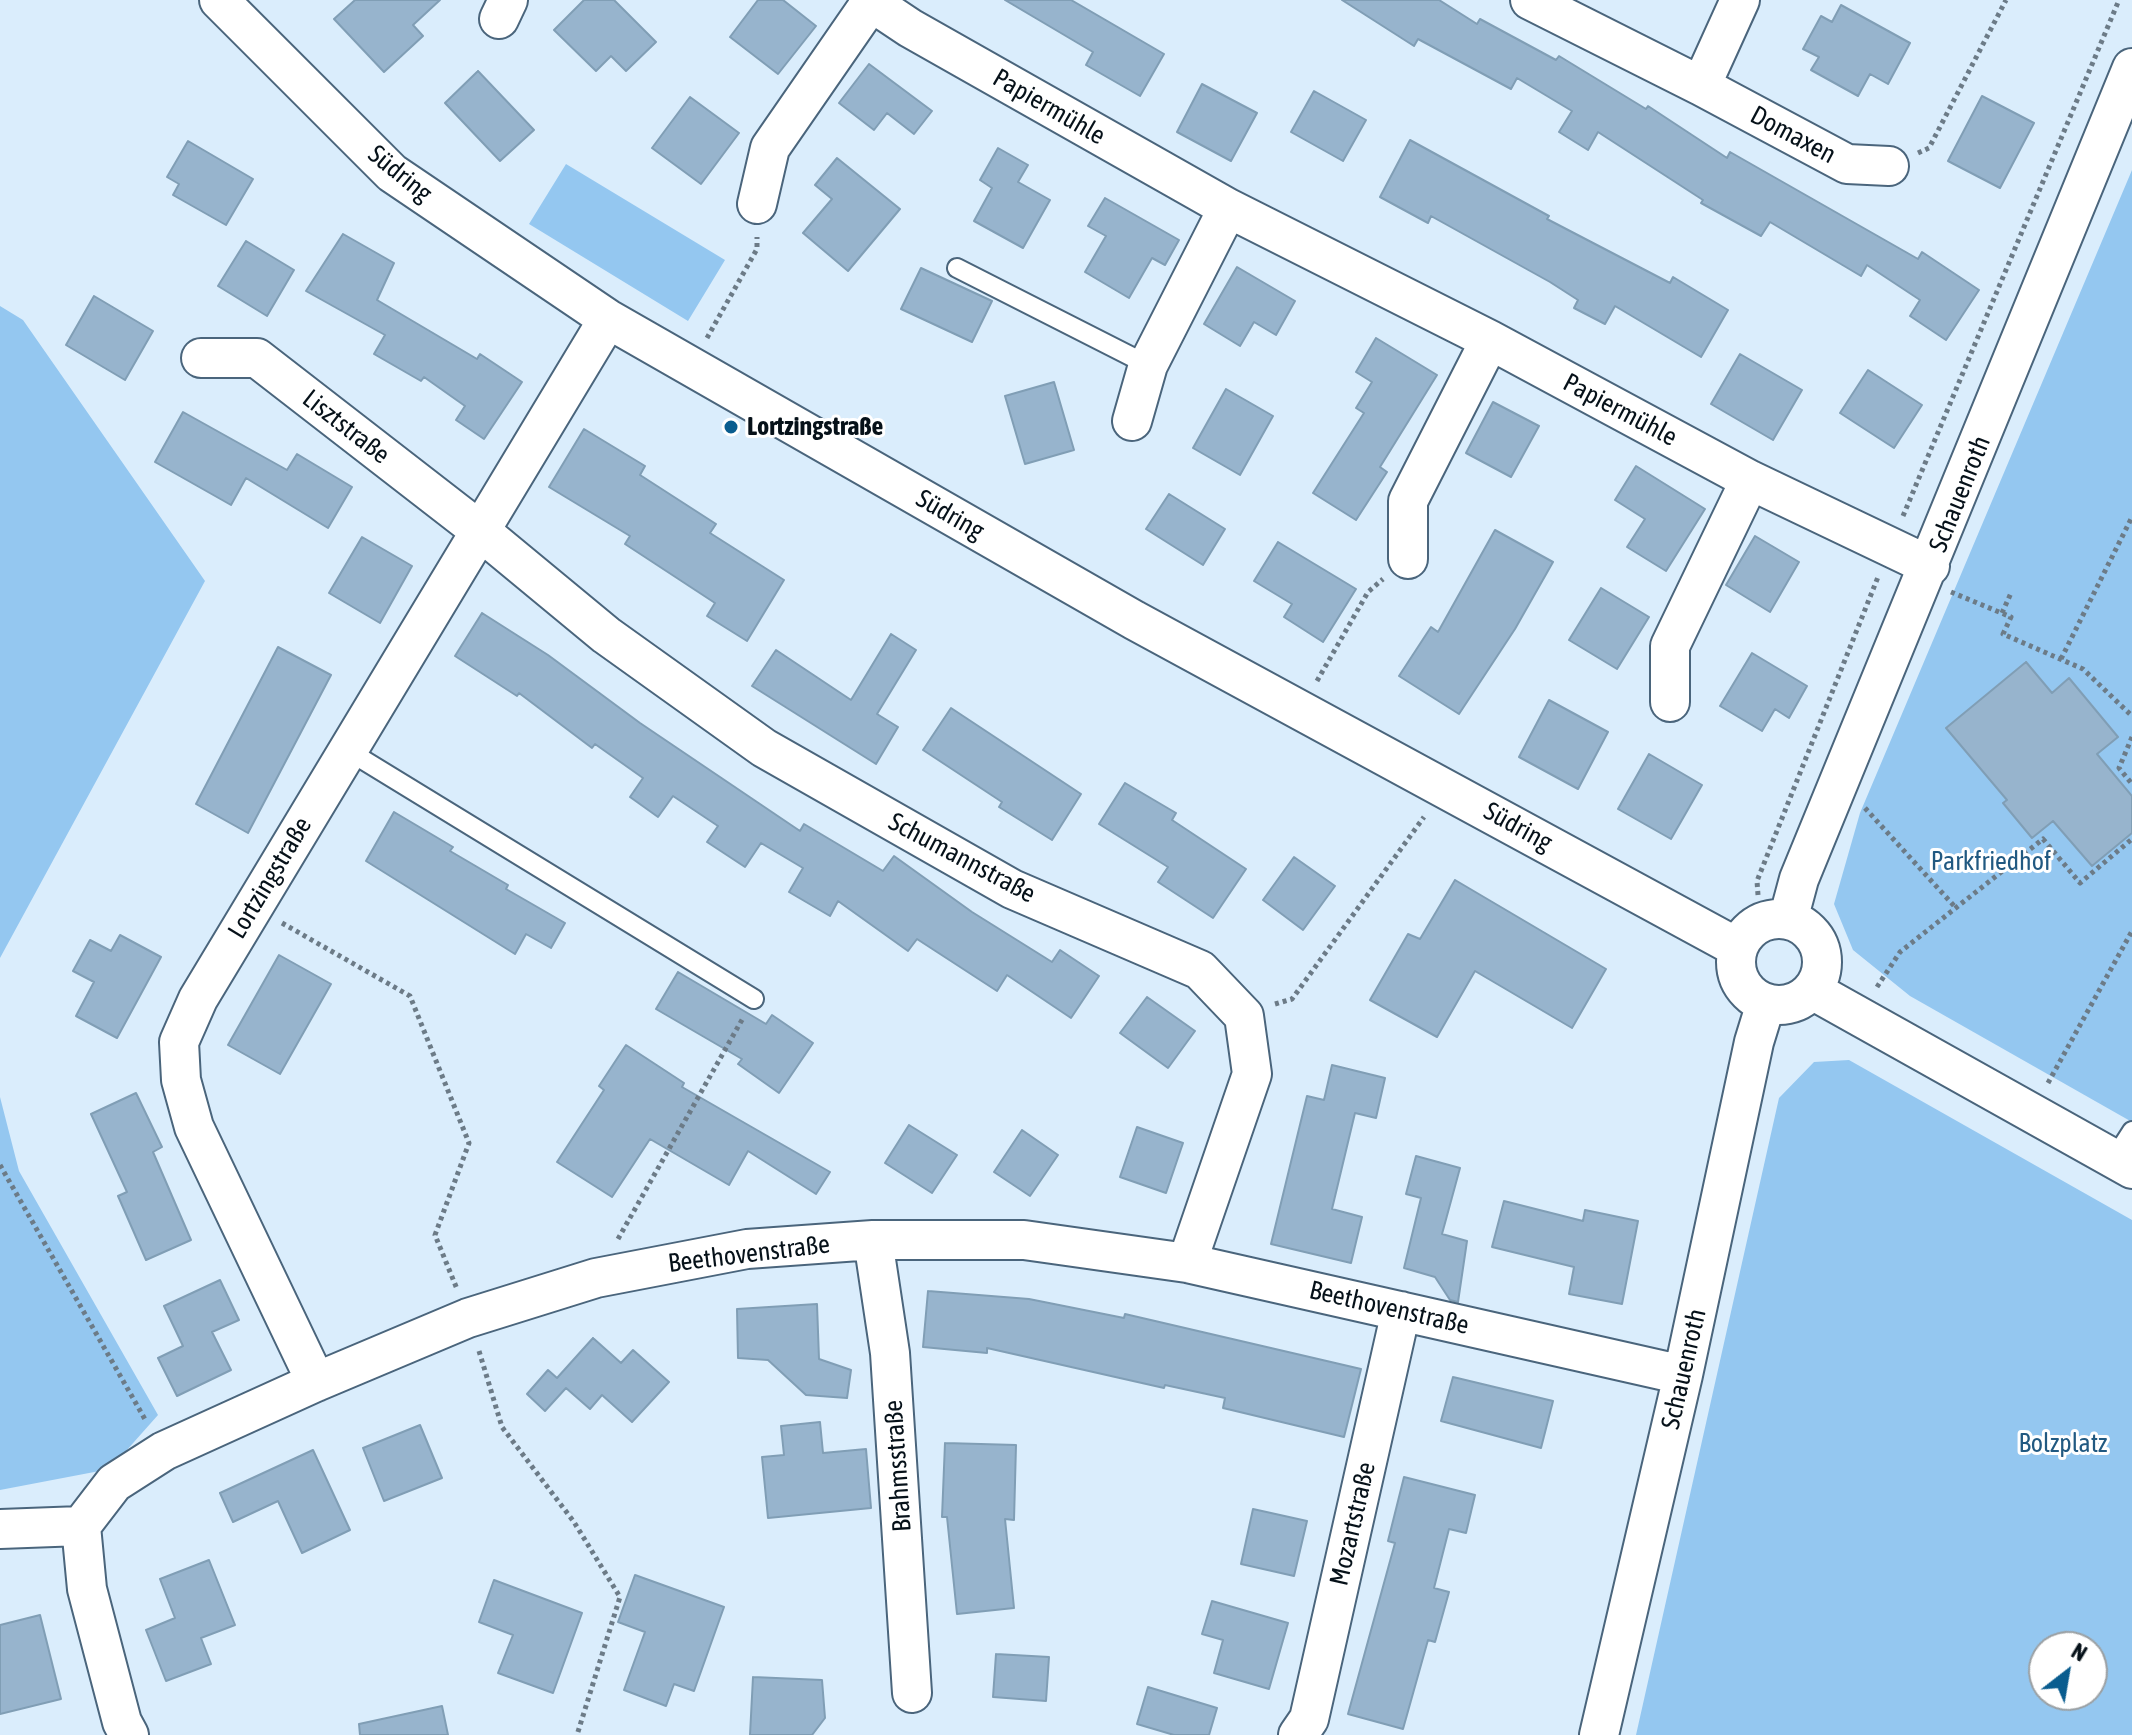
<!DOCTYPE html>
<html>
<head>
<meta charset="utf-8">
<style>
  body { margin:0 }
  #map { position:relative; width:2132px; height:1735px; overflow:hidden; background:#daedfc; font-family:"Asap Condensed",sans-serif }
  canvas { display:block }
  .north { position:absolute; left:2028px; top:1631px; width:80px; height:80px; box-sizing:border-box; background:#fff; border:2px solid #9ba0a3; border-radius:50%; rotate:31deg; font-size:22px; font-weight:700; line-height:32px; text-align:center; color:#061119 }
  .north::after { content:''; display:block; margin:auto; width:28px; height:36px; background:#0a5d8f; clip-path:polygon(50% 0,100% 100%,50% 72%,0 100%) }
</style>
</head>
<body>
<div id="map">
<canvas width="2132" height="1735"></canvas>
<div class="north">N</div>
</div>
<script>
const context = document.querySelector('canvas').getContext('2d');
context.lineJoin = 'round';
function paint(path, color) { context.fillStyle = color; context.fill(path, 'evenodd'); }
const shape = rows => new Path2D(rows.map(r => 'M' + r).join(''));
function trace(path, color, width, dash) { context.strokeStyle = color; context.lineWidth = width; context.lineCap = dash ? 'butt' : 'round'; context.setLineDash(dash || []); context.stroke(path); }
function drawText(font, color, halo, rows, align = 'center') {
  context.font = font + ' "Asap Condensed",sans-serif'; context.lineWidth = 6; context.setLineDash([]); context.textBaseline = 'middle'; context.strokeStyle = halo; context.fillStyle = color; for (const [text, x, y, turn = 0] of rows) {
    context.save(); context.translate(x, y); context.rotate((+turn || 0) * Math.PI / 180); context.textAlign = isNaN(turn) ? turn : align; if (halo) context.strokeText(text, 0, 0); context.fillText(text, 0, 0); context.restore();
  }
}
paint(shape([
  [566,164,725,260,688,321,529,224],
  [2132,170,2132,1122,1910,996,1853,950,1834,904,1860,813],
  [0,306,23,320,205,581,0,958],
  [1849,1060,2132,1220,2132,1735,1636,1735,1779,1098,1814,1062],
  [2044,1647,2092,1647,2092,1695,2044,1695],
  [0,1097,19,1171,158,1415,110,1469,0,1490]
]), '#94c7f0');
const building = shape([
  [355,0,440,0,413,25,423,36,384,72,334,19,355,0],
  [584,0,614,0,656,42,626,71,611,56,596,71,554,30,584,0],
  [758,0,783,0,816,26,778,74,730,37,758,0],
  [1005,0,1071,0,1164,54,1140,96,1086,65,1093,52,1005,0],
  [1342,0,1439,0,1477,24,1480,19,1556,60,1559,56,1646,109,1648,106,1727,158,1730,152,1918,259,1922,252,1979,290,1946,340,1910,316,1920,300,1867,265,1861,276,1770,222,1761,236,1701,203,1703,200,1598,132,1588,150,1559,132,1572,111,1517,78,1511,89,1418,39,1414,46,1342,0],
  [1841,5,1910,43,1888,84,1870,74,1858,96,1811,70,1819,57,1803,49,1821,16,1832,22,1841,5],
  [869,64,932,111,914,134,887,113,874,130,839,103,869,64],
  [478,71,534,130,500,161,445,103,478,71],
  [1202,84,1257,113,1231,161,1177,132,1202,84],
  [1314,91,1366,120,1343,161,1291,132,1314,91],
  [1982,96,2034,123,2000,188,1948,161,1982,96],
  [690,97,739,133,701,184,652,148,690,97],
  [1410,140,1549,216,1547,219,1670,283,1673,277,1728,310,1701,357,1615,306,1605,324,1574,308,1578,300,1550,282,1431,216,1428,223,1380,197,1410,140],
  [188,141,253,179,226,225,173,195,179,184,167,177,188,141],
  [998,148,1028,165,1018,182,1050,200,1023,248,974,221,992,188,980,180,998,148],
  [837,158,900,209,848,271,803,233,832,199,815,185,837,158],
  [1105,198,1179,240,1165,265,1152,258,1129,298,1085,272,1106,236,1088,226,1105,198],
  [343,234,394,263,377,300,477,359,480,354,522,382,484,439,456,420,465,406,424,377,421,381,374,354,385,335,306,291,343,234],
  [246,241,294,270,267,316,218,286,246,241],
  [1237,267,1295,301,1276,335,1254,322,1240,346,1204,324,1237,267],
  [921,268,992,301,972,342,901,309,921,268],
  [94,296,153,331,125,380,66,345,94,296],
  [1376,338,1437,375,1380,467,1387,472,1356,520,1313,493,1364,413,1356,408,1372,382,1356,372,1376,338],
  [1740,354,1802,390,1773,440,1711,404,1740,354],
  [1868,370,1922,405,1894,448,1840,413,1868,370],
  [1054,382,1074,450,1025,464,1005,396,1054,382],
  [1226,389,1273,416,1240,475,1193,448,1226,389],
  [1493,402,1539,426,1511,477,1466,453,1493,402],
  [183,412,287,470,297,454,352,487,328,528,246,478,231,505,155,462,183,412],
  [584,429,645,466,640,475,716,524,710,533,784,580,747,641,707,616,715,603,625,544,630,536,549,487,584,429],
  [1636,466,1705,509,1666,571,1627,547,1645,519,1615,500,1636,466],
  [1169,494,1225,529,1203,565,1146,529,1169,494],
  [1495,530,1553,562,1515,629,1459,714,1399,676,1431,627,1438,632,1495,530],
  [1755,536,1799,562,1770,612,1726,585,1755,536],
  [362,537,412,566,380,623,329,593,362,537],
  [1278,542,1356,589,1323,642,1284,617,1292,604,1254,581,1278,542],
  [1601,588,1649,617,1617,669,1569,640,1601,588],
  [482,613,548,655,640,723,800,831,804,824,883,871,894,856,972,912,1052,962,1060,950,1099,976,1071,1018,1007,975,997,991,917,939,908,951,838,901,830,916,789,892,803,868,761,843,745,867,707,842,718,826,673,796,658,817,630,797,643,778,595,744,592,748,519,693,517,696,455,656,482,613],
  [891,634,916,650,877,714,898,727,876,764,752,686,776,650,851,700,891,634],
  [278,647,331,675,248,833,196,804,278,647],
  [1752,653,1807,686,1789,718,1775,709,1762,731,1720,706,1752,653],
  [2026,662,2052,693,2069,678,2118,737,2097,754,2132,796,2132,833,2092,866,2053,821,2032,838,2003,803,2007,800,1946,728,2026,662],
  [1549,700,1608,732,1578,789,1519,757,1549,700],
  [951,708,1081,794,1052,840,999,807,1002,802,923,750,951,708],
  [1649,754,1702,785,1671,839,1618,809,1649,754],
  [1125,783,1176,813,1172,820,1246,869,1213,918,1158,882,1168,867,1099,824,1125,783],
  [394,812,453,847,450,851,508,885,506,889,565,923,551,948,526,934,515,954,366,861,394,812],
  [1294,857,1335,886,1303,930,1263,900,1294,857],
  [1455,880,1606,969,1572,1028,1475,971,1437,1037,1370,1000,1408,934,1420,939,1455,880],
  [120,935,161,957,117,1038,76,1016,94,982,73,971,90,940,111,951,120,935],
  [279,955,331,984,280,1074,228,1045,279,955],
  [678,972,766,1024,772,1015,813,1043,779,1093,738,1064,742,1059,656,1009,678,972],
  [1147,997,1195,1031,1168,1068,1120,1033,1147,997],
  [626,1045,684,1083,682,1087,830,1172,816,1194,748,1151,729,1185,650,1139,612,1197,557,1162,604,1090,599,1086,626,1045],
  [1332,1065,1385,1078,1376,1118,1355,1113,1332,1209,1362,1217,1351,1263,1271,1244,1307,1096,1324,1100,1332,1065],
  [136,1093,162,1147,153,1152,191,1240,146,1260,118,1196,127,1192,91,1114,136,1093],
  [909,1125,957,1155,932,1193,885,1163,909,1125],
  [1137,1127,1183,1143,1166,1193,1120,1177,1137,1127],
  [1022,1130,1058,1155,1030,1196,994,1172,1022,1130],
  [1416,1156,1460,1168,1442,1234,1467,1241,1458,1302,1450,1300,1435,1277,1404,1268,1421,1198,1406,1194,1416,1156],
  [1504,1201,1583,1221,1585,1210,1638,1221,1622,1304,1569,1294,1574,1267,1492,1247,1504,1201],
  [220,1280,239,1320,212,1332,231,1370,177,1396,158,1358,183,1346,164,1306,220,1280],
  [928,1291,1029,1299,1124,1318,1125,1314,1361,1369,1344,1437,1223,1408,1225,1398,1165,1385,1164,1388,987,1348,987,1353,923,1347,928,1291],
  [817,1304,819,1359,851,1370,847,1398,806,1395,768,1360,738,1358,737,1309,817,1304],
  [593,1338,621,1363,633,1350,669,1382,632,1422,602,1395,590,1409,566,1388,545,1411,527,1394,548,1370,557,1378,593,1338],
  [1453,1377,1553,1401,1541,1448,1441,1421,1453,1377],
  [820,1422,823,1453,866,1449,871,1508,768,1518,762,1457,784,1455,781,1426,820,1422],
  [420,1425,442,1478,384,1501,363,1448,420,1425],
  [945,1443,1016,1445,1014,1520,1005,1519,1014,1608,957,1614,947,1517,942,1517,945,1443],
  [313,1450,350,1530,302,1553,278,1501,233,1522,220,1493,313,1450],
  [1404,1477,1475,1495,1466,1533,1449,1529,1434,1588,1449,1592,1435,1642,1428,1640,1403,1729,1348,1714,1395,1543,1388,1541,1404,1477],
  [1253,1509,1307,1521,1294,1576,1241,1564,1253,1509],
  [209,1560,235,1625,201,1638,211,1664,166,1681,146,1630,175,1618,160,1579,209,1560],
  [635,1575,724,1607,694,1691,674,1684,666,1706,624,1690,645,1632,618,1622,635,1575],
  [494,1580,582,1613,553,1693,498,1673,513,1635,479,1622,494,1580],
  [1212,1601,1288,1623,1269,1689,1214,1673,1223,1640,1202,1634,1212,1601],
  [40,1615,61,1699,0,1714,0,1625,40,1615],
  [996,1654,1049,1657,1046,1701,993,1697,996,1654],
  [753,1677,822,1680,825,1718,812,1735,750,1735,753,1677],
  [1148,1687,1217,1708,1209,1735,1174,1735,1137,1724,1148,1687],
  [442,1706,448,1735,360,1735,359,1724,442,1706]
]);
paint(building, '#97b4cd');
trace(building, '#809eb5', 2);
const lane = shape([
  [957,268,1148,365],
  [347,750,754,999],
  [2114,1159,2132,1131]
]);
const street = shape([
  [219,0,392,173,608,319,1134,620,1738,948],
  [868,0,910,28,1228,208,1490,340,1750,480,1930,566],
  [1530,0,1701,86,1740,0],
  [499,19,508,0],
  [1701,86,1847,164,1889,166],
  [757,204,770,148,871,2],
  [201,358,257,358,479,530,606,635,764,748,1012,889,1200,970,1244,1016,1252,1074,1187,1263],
  [1132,421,1148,365,1228,208],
  [1408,559,1408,501,1490,340],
  [1670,702,1670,646,1750,480],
  '1736 962a43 43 0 1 1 86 0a43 43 0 1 1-86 0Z',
  [1788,920,1799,879,2132,68],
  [1812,990,2132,1169],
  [873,1240,890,1353,912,1693],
  [316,1382,194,1127,181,1080,179,1042,198,999,608,319],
  [0,1529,81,1526],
  [129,1735,122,1722,87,1589,81,1526,114,1483,164,1451,316,1382,468,1318,596,1278,747,1249,873,1240,1024,1240,1187,1263,1683,1375],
  [1298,1735,1309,1719,1401,1311],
  [1599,1735,1683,1375,1754,1042,1766,1003]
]);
trace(lane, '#4a657c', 22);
trace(street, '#4a657c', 42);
trace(shape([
  [1918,153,1929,148,2006,0],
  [707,338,757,249,757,237],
  [1903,516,2119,0],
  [1951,592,2011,617,2003,634,2083,669,2132,716],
  [2002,613,2011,593],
  [2061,659,2132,517],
  [1317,681,1368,592,1383,579],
  [2132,737,2119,768,2132,784],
  [1865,808,1956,908],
  [1758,895,1757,881,1878,577],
  [282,923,410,996,469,1143,435,1235,457,1289],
  [1877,987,1900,952,2043,839,2080,883,2132,839],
  [1275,1004,1292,999,1424,817],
  [2048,1083,2132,931],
  [0,1165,146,1421],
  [618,1239,743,1018],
  [479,1351,502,1427,574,1522,620,1597,577,1735]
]), '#6c7b87', 5, [4, 4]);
trace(lane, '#fff', 18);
trace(street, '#fff', 38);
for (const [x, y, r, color] of [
  [731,427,8,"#0a5d8f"]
]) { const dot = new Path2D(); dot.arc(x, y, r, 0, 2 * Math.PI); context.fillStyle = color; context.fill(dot); trace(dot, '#fff', 3); }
drawText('26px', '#061119', '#fff', [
  ["Papiermühle",1049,107,30],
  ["Domaxen",1793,135,28],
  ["Südring",400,174,39],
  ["Papiermühle",1620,410,28],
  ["Lisztstraße",346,427,38],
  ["Schauenroth",1960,494,-68],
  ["Südring",950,515,30],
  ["Südring",1518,827,29],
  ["Schumannstraße",962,858,28],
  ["Lortzingstraße",270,878,-59],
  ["Beethovenstraße",749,1254,-7],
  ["Beethovenstraße",1389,1308,13],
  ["Schauenroth",1684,1369,-77],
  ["Brahmsstraße",898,1466,-94],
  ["Mozartstraße",1353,1524,-77]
]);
drawText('bold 26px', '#061119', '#fff', [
  ["Lortzingstraße",747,427]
], 'left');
drawText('26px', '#215981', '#fff', [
  ["Parkfriedhof",1991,862],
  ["Bolzplatz",2063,1444]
]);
</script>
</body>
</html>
